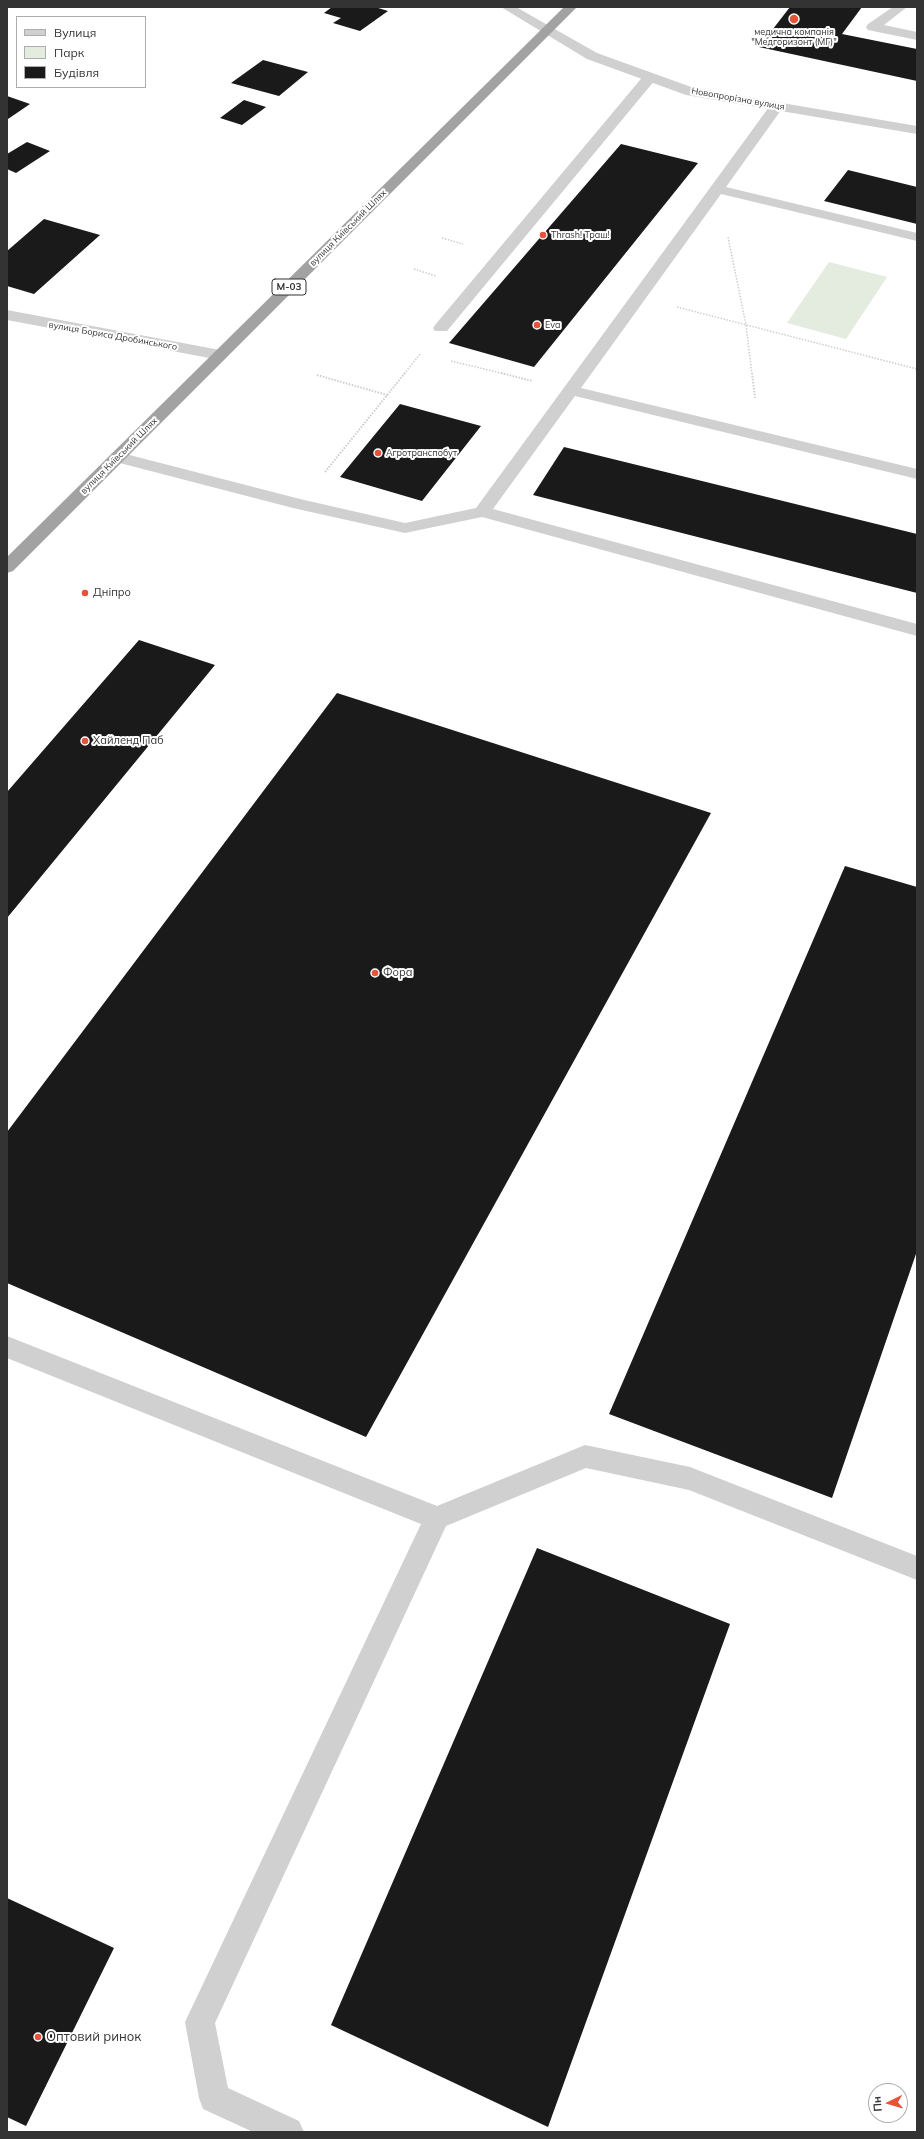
<!DOCTYPE html>
<html>
<head>
<meta charset="utf-8">
<style>
  body { margin:0 }
  #map { position:relative; width:924px; height:2139px; overflow:hidden; background:#fff; font-family:Mulish,sans-serif }
  canvas { display:block }
  .frame { position:absolute; inset:0; border:8px solid #333; pointer-events:none }
  .legend { position:absolute; left:16px; top:16px; width:130px; height:72px; box-sizing:border-box; background:#fff; border:1px solid #adadad; margin:0; padding:5px 7px; list-style:none; font-size:12px; color:#333 }
  .legend li { display:flex; align-items:center; gap:8px; height:20px }
  .legend b { width:20px; border:1px solid #adadad }
  .north { position:absolute; left:868px; top:2083px; width:40px; height:40px; box-sizing:border-box; background:#fff; border:1px solid #adadad; border-radius:50%; rotate:265deg; font-size:11px; font-weight:700; line-height:16px; text-align:center; color:#333 }
  .north::after { content:''; display:block; margin:auto; width:14px; height:18px; background:#e75238; clip-path:polygon(50% 0,100% 100%,50% 72%,0 100%) }
</style>
</head>
<body>
<div id="map">
<canvas width="924" height="2139"></canvas>
<div class="frame"></div>
<ul class="legend">
<li><b style="height:5px;background:#d0d0d0"></b>Вулиця</li>
<li><b style="height:11px;background:#e3ecdf"></b>Парк</li>
<li><b style="height:11px;background:#1a1a1a"></b>Будівля</li>
</ul>
<div class="north">Пн</div>
</div>
<script>
const context = document.querySelector('canvas').getContext('2d');
context.lineJoin = 'round';
function paint(path, color) { context.fillStyle = color; context.fill(path, 'evenodd'); }
const shape = rows => new Path2D(rows.map(r => 'M' + r).join(''));
function trace(path, color, width, dash) { context.strokeStyle = color; context.lineWidth = width; context.lineCap = dash ? 'butt' : 'round'; context.setLineDash(dash || []); context.stroke(path); }
function drawText(font, color, halo, rows, align = 'center') {
  context.font = font + ' Mulish,sans-serif'; context.lineWidth = 4; context.setLineDash([]); context.textBaseline = 'middle'; context.strokeStyle = halo; context.fillStyle = color; for (const [text, x, y, turn = 0] of rows) {
    context.save(); context.translate(x, y); context.rotate((+turn || 0) * Math.PI / 180); context.textAlign = isNaN(turn) ? turn : align; if (halo) context.strokeText(text, 0, 0); context.fillText(text, 0, 0); context.restore();
  }
}
paint(shape([
  [829,262,887,277,846,339,787,323]
]), '#e3ecdf');
paint(shape([
  [332,7,375,7,388,11,360,31,333,23,341,18,324,13],
  [790,7,862,7,842,34,917,49,917,81,759,47],
  [263,60,308,72,279,96,231,83],
  [7,96,30,104,8,119],
  [244,100,266,107,242,125,220,118],
  [27,142,50,151,16,173,7,169,7,154],
  [621,144,698,163,534,367,449,343],
  [848,170,917,187,917,224,824,201],
  [44,219,100,235,34,294,7,286,7,251],
  [400,404,481,426,422,501,340,477],
  [564,447,917,534,917,593,533,495],
  [139,640,215,665,7,918,7,792],
  [337,693,711,813,366,1437,7,1283,7,1132],
  [845,866,917,887,917,1251,832,1498,609,1414],
  [537,1548,730,1624,548,2127,331,2025],
  [7,1898,114,1948,26,2126,7,2117]
]), '#1a1a1a');
trace(shape([
  [728,237,746,325,752,374],
  [442,238,463,244],
  [414,269,436,276],
  [677,307,917,369],
  [451,361,505,374],
  [404,374,421,353]
]), '#cdcdcd', 1.5, [1.5, 1.5]);
trace(shape([
  [501,373,532,381],
  [752,373,755,398],
  [317,375,387,395],
  [325,472,405,373]
]), '#cdcdcd', 2, [1.5, 1.5]);
paint(shape([
  [893,7,907,7,884,25,917,32,917,40,868,30,866,27,868,24,893,7],
  [650,73,657,77,655,80,447,331,435,331,433,328,435,325,645,74,650,73],
  [777,102,784,106,726,187,917,233,917,241,721,194,581,388,917,469,917,479,575,396,493,509,917,624,917,636,482,517,405,533,293,508,112,461,110,457,112,453,118,452,300,499,405,523,476,508,772,103,777,102],
  [7,1336,437,1506,585,1445,690,1467,917,1556,917,1580,689,1490,586,1468,446,1526,215,2023,228,2088,299,2121,304,2132,253,2132,203,2109,199,2098,185,2022,421,1524,7,1358,7,1336]
]), '#d0d0d0');
paint(shape([
  [501,7,516,7,597,53,694,88,917,126,917,134,686,95,587,59,501,7],
  [7,310,220,350,226,352,228,355,226,358,220,360,7,320,7,310]
]), '#d0d0d0');
paint(shape([
  [564,7,577,7,13,571,7,573,7,557,564,7]
]), '#a2a2a2');
for (const [x, y, r, color] of [
  [794,19,5,"#e75238"],
  [543,235,4,"#e75238"],
  [537,325,4,"#e75238"],
  [378,453,4,"#e75238"],
  [85,593,4,"#e75238"],
  [85,741,4,"#e75238"],
  [375,973,4,"#e75238"],
  [38,2037,4,"#e75238"]
]) { const dot = new Path2D(); dot.arc(x, y, r, 0, 2 * Math.PI); context.fillStyle = color; context.fill(dot); trace(dot, '#fff', 1.5); }
drawText('9px', '#333', '#fff', [
  ["медична компанія",794,32,"center"],
  ["\"Медгоризонт (МГ)\"",794,42,"center"],
  ["Thrash! Траш!",551,235],
  ["Eva",545,325],
  ["Агротранспобут",386,453]
], 'left');
drawText('9px', '#333', '#fff', [
  ["Новопрорізна вулиця",738,99,10],
  ["вулиця Київський Шлях",348,228,-45],
  ["вулиця Бориса Дробинського",113,336,10],
  ["вулиця Київський Шлях",119,456,-45]
]);
for (const [x, y, w] of [
  [289,287,34]
]) { const box = new Path2D(); box.roundRect(x - w / 2, y - 8, w, 16, 3); context.fillStyle = '#fff'; context.fill(box); trace(box, '#333', 1); }
drawText('bold 10px', '#333', null, [
  ["М-03",289,287]
]);
drawText('11px', '#333', '#fff', [
  ["Дніпро",93,593],
  ["Хайленд Паб",93,741],
  ["Фора",383,973]
], 'left');
drawText('13px', '#333', '#fff', [
  ["Оптовий ринок",46,2037]
], 'left');
</script>
</body>
</html>
